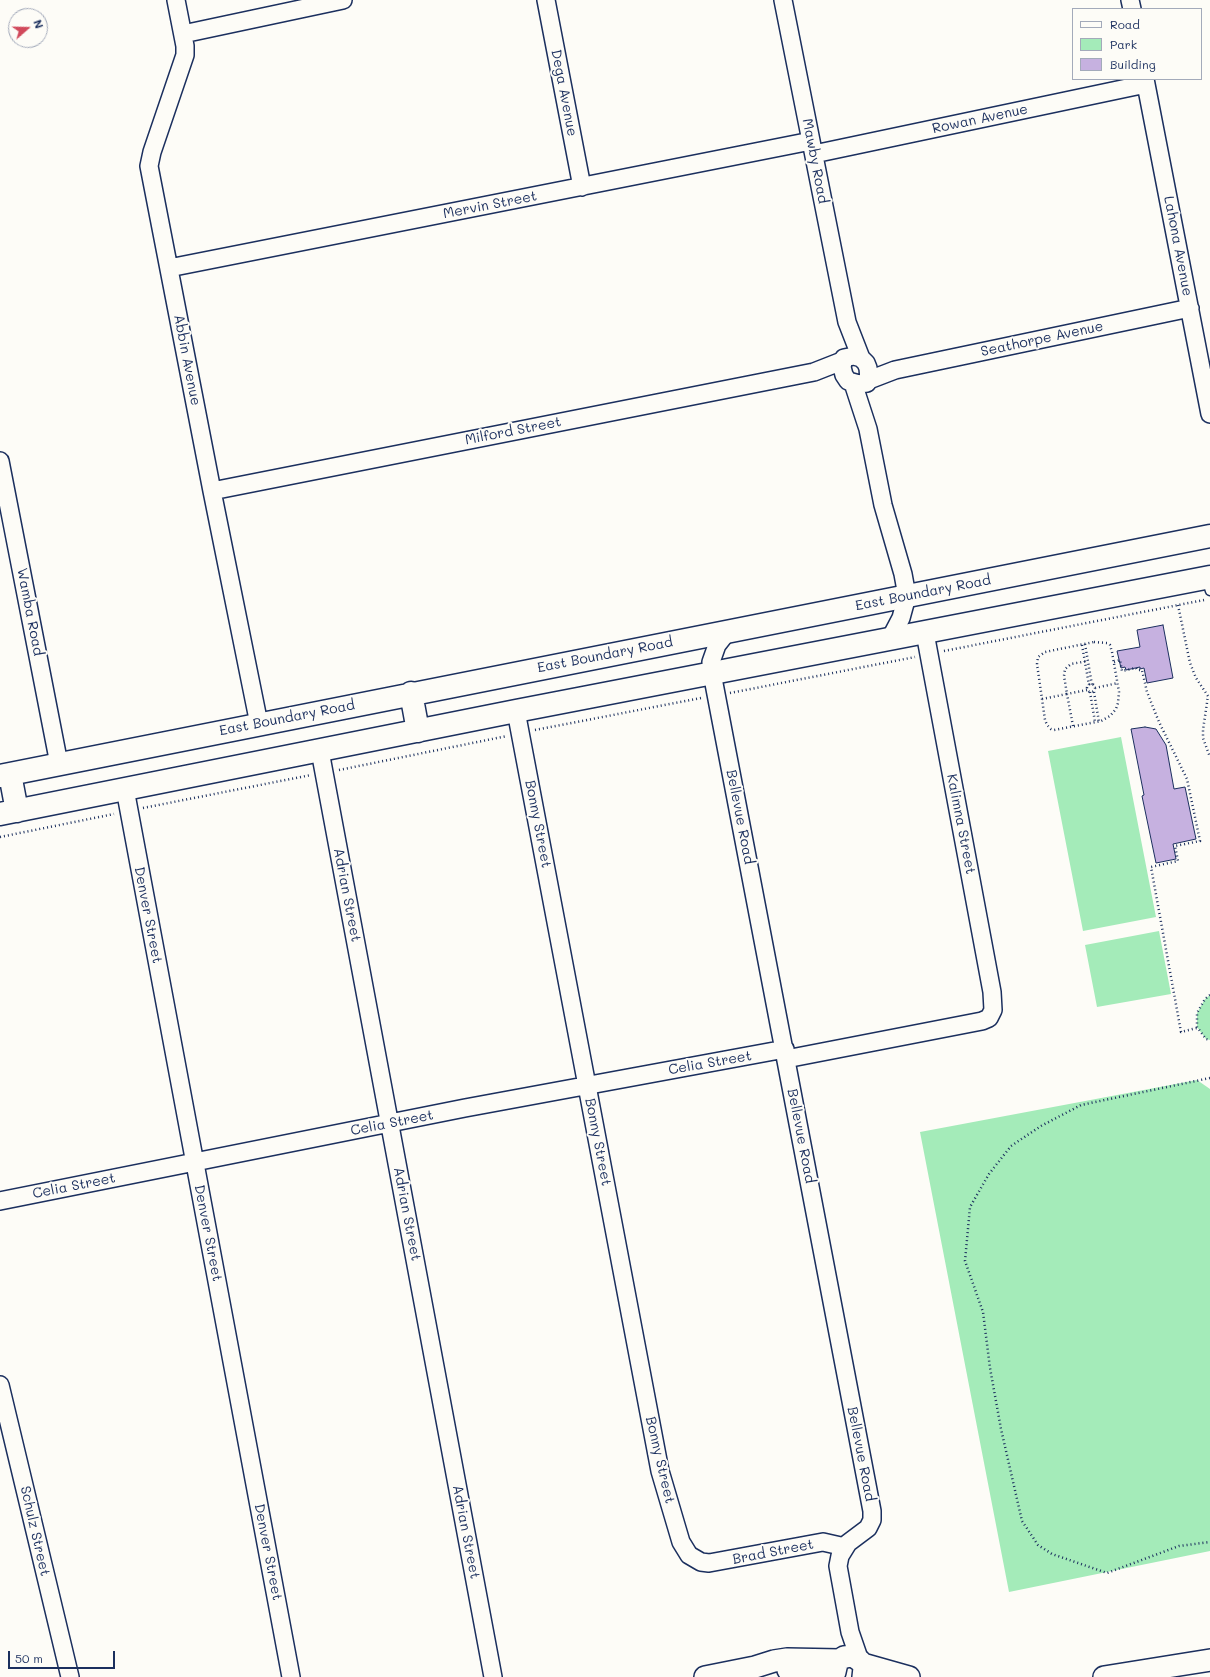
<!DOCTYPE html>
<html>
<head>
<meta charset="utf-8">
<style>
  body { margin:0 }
  #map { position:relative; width:1210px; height:1677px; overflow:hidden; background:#fdfcf7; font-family:Mali,sans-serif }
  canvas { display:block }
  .legend { position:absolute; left:1072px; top:8px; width:130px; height:72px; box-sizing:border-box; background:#fdfcf7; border:1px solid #a3aaba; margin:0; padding:5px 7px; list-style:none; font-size:12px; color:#1b2f5e }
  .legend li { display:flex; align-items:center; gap:8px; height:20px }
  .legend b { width:20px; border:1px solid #a3aaba }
  .north { position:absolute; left:8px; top:8px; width:40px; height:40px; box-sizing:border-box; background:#fdfcf7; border:1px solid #a3aaba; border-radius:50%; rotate:70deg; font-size:11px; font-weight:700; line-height:16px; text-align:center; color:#1b2f5e }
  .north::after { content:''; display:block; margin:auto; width:14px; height:18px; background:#d1495b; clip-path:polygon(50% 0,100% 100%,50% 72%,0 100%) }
  .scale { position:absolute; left:8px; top:1651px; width:107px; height:18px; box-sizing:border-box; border:2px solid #1b2f5e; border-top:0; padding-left:5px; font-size:12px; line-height:14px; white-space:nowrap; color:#1b2f5e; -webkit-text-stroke:3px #fdfcf7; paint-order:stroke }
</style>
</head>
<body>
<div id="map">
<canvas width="1210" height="1677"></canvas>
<ul class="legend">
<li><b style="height:5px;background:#fdfcf7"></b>Road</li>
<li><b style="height:11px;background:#a4ebb9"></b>Park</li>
<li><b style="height:11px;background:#c6b1e0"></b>Building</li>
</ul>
<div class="north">N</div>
<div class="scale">50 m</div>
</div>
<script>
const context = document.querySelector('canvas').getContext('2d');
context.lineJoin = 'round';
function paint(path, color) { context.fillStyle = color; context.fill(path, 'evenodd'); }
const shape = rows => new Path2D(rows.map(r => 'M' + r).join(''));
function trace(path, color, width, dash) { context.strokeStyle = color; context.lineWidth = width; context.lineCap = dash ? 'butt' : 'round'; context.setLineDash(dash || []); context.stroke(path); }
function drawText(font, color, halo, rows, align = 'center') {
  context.font = font + ' Mali,sans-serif'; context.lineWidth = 4; context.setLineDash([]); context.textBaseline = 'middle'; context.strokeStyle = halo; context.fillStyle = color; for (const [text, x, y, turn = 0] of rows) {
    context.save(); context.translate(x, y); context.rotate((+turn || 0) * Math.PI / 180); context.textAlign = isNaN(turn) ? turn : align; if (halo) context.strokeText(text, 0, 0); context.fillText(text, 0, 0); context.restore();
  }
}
paint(shape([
  [1121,737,1156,917,1083,931,1048,751],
  [1159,931,1171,994,1097,1007,1085,945],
  [1210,995,1210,1040,1206,1039,1197,1027,1197,1013,1205,999],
  [1197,1080,1210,1089,1210,1551,1009,1592,920,1132]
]), '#a4ebb9');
const building = shape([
  [1163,625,1173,678,1147,683,1144,668,1140,669,1140,667,1126,670,1125,667,1121,668,1117,651,1140,647,1137,630,1163,625],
  [1145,727,1156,729,1166,745,1174,789,1185,787,1196,839,1173,844,1176,859,1156,863,1142,796,1144,795,1131,729,1145,727]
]);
paint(building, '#c6b1e0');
trace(building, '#1b2f5e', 1);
const service = shape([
  [1206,578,1210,591]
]);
const minor = shape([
  [176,0,185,46,185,55,152,152,149,166,212,491,259,724],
  [546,0,582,187],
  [783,0,847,322,861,358,866,363,868,368,869,380,867,383,859,384,848,381,844,375,842,367,844,358,854,356,861,358],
  [1130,0,1132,9],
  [183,34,343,0],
  [1145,79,1210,414],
  [814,154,1146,84],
  [169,268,811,141],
  [869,380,895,370,1190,308],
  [853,383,868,429,883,505,903,574,907,596,901,618,890,639],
  [0,461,59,764],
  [212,491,814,372,842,361],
  [728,631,717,645,711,662,712,673,872,1511,872,1520,868,1528,848,1543,840,1556,838,1566,850,1632,860,1661],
  [516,711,660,1471,681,1542,689,1555,701,1562,709,1563,823,1542,845,1547],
  [320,751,493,1677],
  [125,789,291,1677],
  [786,1059,982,1021,989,1018,993,1010,992,992,925,633],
  [0,1201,465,1108,785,1049],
  [0,1385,70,1677]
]);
const tertiary = shape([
  [863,1664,909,1677],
  [788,1670,827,1677],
  [835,1672,837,1663,840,1660,844,1657,853,1656,860,1661,863,1664,864,1668,863,1677],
  [705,1677,755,1667,774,1661,787,1659,840,1660],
  [1104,1677,1210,1660]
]);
const secondary = shape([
  [411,693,418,731],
  [10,774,17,811],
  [0,776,1210,536],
  [0,814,516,711,1210,577]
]);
trace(service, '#1b2f5e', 11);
trace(minor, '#1b2f5e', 20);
trace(tertiary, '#1b2f5e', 24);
trace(secondary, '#1b2f5e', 25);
trace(shape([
  [1178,605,1190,663,1196,678,1208,696,1203,730,1203,738,1210,757],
  [1094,642,1107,643,1110,645,1112,652,1119,692,1118,703,1116,709,1110,716,1101,721,1054,730,1051,729,1047,725,1045,720,1037,664,1038,657,1045,652,1094,642],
  [1085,644,1092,685],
  [1082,645,1089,685],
  [944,651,1204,600],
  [1114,662,1120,660,1122,671,1136,668,1137,670,1142,670,1147,692,1159,722,1187,779,1200,841,1175,846,1178,861,1151,867,1181,1032,1197,1028],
  '1087 688a4 4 0 1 1 8 0a4 4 0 1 1-8 0Z',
  [1095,688,1118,683],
  [1090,692,1095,722],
  [1094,692,1099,722],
  [730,693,915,657],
  [1042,699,1067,694,1064,676,1065,669,1071,664,1088,661],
  [1073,726,1067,694,1087,690],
  [535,730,701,698],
  [339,770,507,736],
  [143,808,311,775],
  [0,837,114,814],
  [1210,995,1205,999,1197,1013,1197,1027,1206,1039,1210,1040],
  [1210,1078,1081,1105,1041,1126,1011,1146,989,1174,970,1207,965,1261,983,1312,990,1368,1001,1429,1022,1521,1038,1545,1052,1554,1107,1573,1179,1546,1210,1542]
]), '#1b2f5e', 2.5, [1, 3]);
trace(service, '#fdfcf7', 8);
trace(minor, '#fdfcf7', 17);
trace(tertiary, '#fdfcf7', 21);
trace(secondary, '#fdfcf7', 22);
drawText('14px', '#1b2f5e', '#fdfcf7', [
  ["Dega Avenue",564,93,79],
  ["Rowan Avenue",980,119,-12],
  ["Mawby Road",815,161,79],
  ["Mervin Street",490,205,-11],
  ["Lahona Avenue",1178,246,79],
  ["Seathorpe Avenue",1042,339,-12],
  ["Abbin Avenue",187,360,79],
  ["Milford Street",513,431,-11],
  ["East Boundary Road",923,593,-11],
  ["Wamba Road",30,612,79],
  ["East Boundary Road",605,655,-11],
  ["East Boundary Road",287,718,-11],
  ["Bellevue Road",740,817,79],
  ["Bonny Street",538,824,79],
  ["Kalimna Street",961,824,79],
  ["Adrian Street",347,895,79],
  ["Denver Street",148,915,79],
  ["Celia Street",710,1063,-10],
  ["Celia Street",392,1123,-11],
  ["Bellevue Road",801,1136,79],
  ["Bonny Street",598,1142,79],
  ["Celia Street",74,1186,-11],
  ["Adrian Street",407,1214,79],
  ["Denver Street",208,1233,79],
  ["Bellevue Road",861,1454,79],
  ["Bonny Street",660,1460,77],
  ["Schulz Street",35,1531,77],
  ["Adrian Street",466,1532,79],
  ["Denver Street",268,1552,79],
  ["Brad Street",773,1552,-11]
]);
</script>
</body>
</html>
